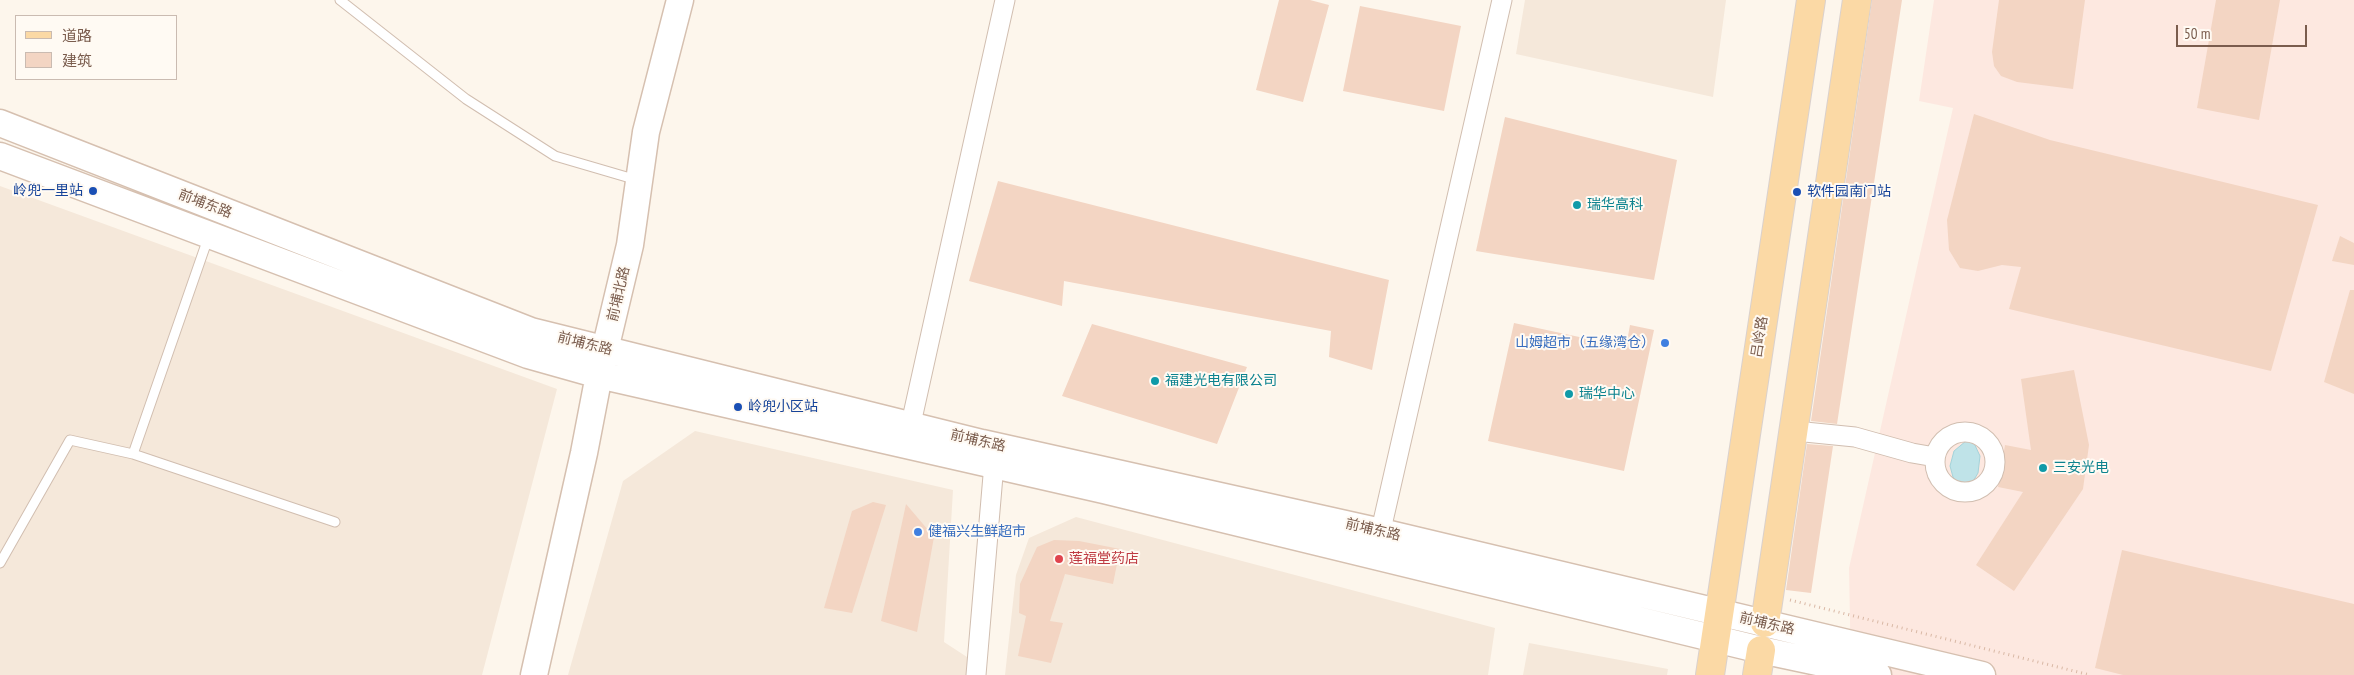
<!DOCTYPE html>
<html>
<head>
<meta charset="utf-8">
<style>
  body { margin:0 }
  #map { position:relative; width:2354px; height:675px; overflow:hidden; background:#fdf6ec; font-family:"PT Sans Narrow","Noto Sans SC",sans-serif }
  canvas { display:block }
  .legend { position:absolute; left:15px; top:15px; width:162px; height:65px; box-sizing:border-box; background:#fffaf3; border:1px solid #cabbb1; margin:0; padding:6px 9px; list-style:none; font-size:15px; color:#7a5c4d }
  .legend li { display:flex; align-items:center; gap:10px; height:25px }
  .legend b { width:25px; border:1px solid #cabbb1 }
  .scale { position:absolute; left:2176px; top:25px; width:131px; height:22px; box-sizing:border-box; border:2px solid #7a5c4d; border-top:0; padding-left:6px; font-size:15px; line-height:18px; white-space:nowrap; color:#7a5c4d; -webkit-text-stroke:4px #fffaf3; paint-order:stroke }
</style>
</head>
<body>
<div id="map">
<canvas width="2354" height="675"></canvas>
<ul class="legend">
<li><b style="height:6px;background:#fbd9a5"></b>道路</li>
<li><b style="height:14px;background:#f3d5c3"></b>建筑</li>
</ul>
<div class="scale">50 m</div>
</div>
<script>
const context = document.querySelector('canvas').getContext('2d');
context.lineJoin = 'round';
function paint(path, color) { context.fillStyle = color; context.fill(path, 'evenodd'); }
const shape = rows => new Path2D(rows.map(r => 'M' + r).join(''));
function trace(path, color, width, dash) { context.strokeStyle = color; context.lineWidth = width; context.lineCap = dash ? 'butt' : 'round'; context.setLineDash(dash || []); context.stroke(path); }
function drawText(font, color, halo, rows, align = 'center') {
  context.font = font + ' "PT Sans Narrow","Noto Sans SC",sans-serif'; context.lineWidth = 4; context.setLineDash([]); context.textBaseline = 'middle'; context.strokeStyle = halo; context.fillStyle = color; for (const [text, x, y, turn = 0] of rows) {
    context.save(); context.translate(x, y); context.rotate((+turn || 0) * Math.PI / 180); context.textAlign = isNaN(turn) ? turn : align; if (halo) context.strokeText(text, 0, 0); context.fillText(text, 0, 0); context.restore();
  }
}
paint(shape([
  [1525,0,1726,0,1713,97,1516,54],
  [0,186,557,389,482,675,0,675],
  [695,431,953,490,944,642,970,659,970,675,568,675,623,481],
  [1076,517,1495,628,1488,675,1005,675,1016,575,1029,538],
  [1529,643,1668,669,1667,675,1523,675]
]), '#f5e8da');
paint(shape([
  [1934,0,2354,0,2354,675,1851,675,1849,568,1953,108,1919,101]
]), '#fde8e0');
const water = shape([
  [1966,441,1973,441,1980,456,1978,473,1972,483,1965,486,1958,483,1953,477,1950,466,1954,451,1966,441]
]);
paint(water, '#bfe3e8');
trace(water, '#a5d3da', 1);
paint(shape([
  [1279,0,1310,0,1329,5,1303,102,1256,90],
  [1872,0,1902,0,1837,424,1811,421],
  [1999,0,2085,0,2073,89,2017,82,2001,76,1994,66,1992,52],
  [2216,0,2280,0,2259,120,2197,108],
  [1360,6,1461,26,1444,111,1343,91],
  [1974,114,2050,140,2318,205,2271,371,2009,309,2021,267,2002,265,1978,271,1960,268,1949,250,1947,220],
  [1505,117,1677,160,1654,280,1476,251],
  [998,181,1389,280,1372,370,1329,357,1331,331,1064,281,1062,306,969,281],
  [2340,236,2354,243,2354,265,2332,261],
  [2350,290,2354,290,2354,394,2324,382],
  [1514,323,1626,347,1630,325,1654,330,1624,471,1488,441],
  [1092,324,1247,367,1217,444,1062,396],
  [2074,370,2089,445,2083,489,2014,591,1976,565,2023,492,1998,487,2005,445,2031,450,2021,379],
  [1807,444,1833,446,1811,593,1786,590],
  [873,502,886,505,852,613,824,608,852,511],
  [906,504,934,537,917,632,881,621],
  [1054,540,1079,541,1120,549,1113,584,1065,574,1050,621,1063,623,1051,663,1018,656,1026,616,1019,613,1020,584,1037,547],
  [2122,550,2354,604,2354,675,2123,675,2095,668]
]), '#f3d5c3');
const service = shape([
  [340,0,466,99,555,156,637,180],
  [133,454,205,247],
  [0,563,70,440,133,454,335,522]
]);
const minor = shape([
  [1795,431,1855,437,1912,453,1935,457],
  '1935 462a30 30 0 1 1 60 0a30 30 0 1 1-60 0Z',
  [908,437,1005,0],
  [1378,543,1502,0],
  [976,675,995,452]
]);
const secondary = shape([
  [0,123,531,331,982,443,1381,532,1982,675],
  [0,156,528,355,599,375,1104,490,1761,650,1878,675],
  [534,675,584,453,599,375,630,245,646,132,680,0]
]);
const primary = shape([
  [1765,623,1857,0],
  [1710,675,1811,0],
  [1757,675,1761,650]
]);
trace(service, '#d1beb0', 11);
trace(minor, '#d1beb0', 21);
trace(secondary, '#d6c0b0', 29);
trace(primary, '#dad1cd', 30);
trace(shape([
  [1790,600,2090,675]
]), '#d9b8a5', 3, [1, 4]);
trace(service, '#fff', 9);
trace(minor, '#fff', 19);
trace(secondary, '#fff', 26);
trace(primary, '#fbd9a5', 28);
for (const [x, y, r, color] of [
  [93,191,5,"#1a4fb4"],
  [1797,192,5,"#1a4fb4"],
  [1577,205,5,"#0f9aa8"],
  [1665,343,5,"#3f7fe0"],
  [1155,381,5,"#0f9aa8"],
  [1569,394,5,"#0f9aa8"],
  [738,407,5,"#1a4fb4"],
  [2043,468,5,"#0f9aa8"],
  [918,532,5,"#3f7fe0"],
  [1059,559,5,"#e0444e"]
]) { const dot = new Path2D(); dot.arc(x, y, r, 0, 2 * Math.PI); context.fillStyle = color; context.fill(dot); trace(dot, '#fffaf3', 2); }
drawText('14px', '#164399', '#fffaf3', [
  ["岭兜一里站",83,191,"right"],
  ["软件园南门站",1807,192],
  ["岭兜小区站",748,407]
], 'left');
drawText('14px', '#7a5c4d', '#fffaf3', [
  ["前埔东路",205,204,21],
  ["前埔北路",619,294,-77],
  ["吕岭路",1760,337,-81],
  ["前埔东路",585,344,14],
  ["前埔东路",978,441,13],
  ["前埔东路",1373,530,13],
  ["前埔东路",1767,624,13]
]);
drawText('14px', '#0d838f', '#fffaf3', [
  ["瑞华高科",1587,205],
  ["福建光电有限公司",1165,381],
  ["瑞华中心",1579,394],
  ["三安光电",2053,468]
], 'left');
drawText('14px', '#366cbe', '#fffaf3', [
  ["山姆超市（五缘湾仓）",1655,343],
  ["健福兴生鲜超市",928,532,"left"]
], 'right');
drawText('14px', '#be3a42', '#fffaf3', [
  ["莲福堂药店",1069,559]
], 'left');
</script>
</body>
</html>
